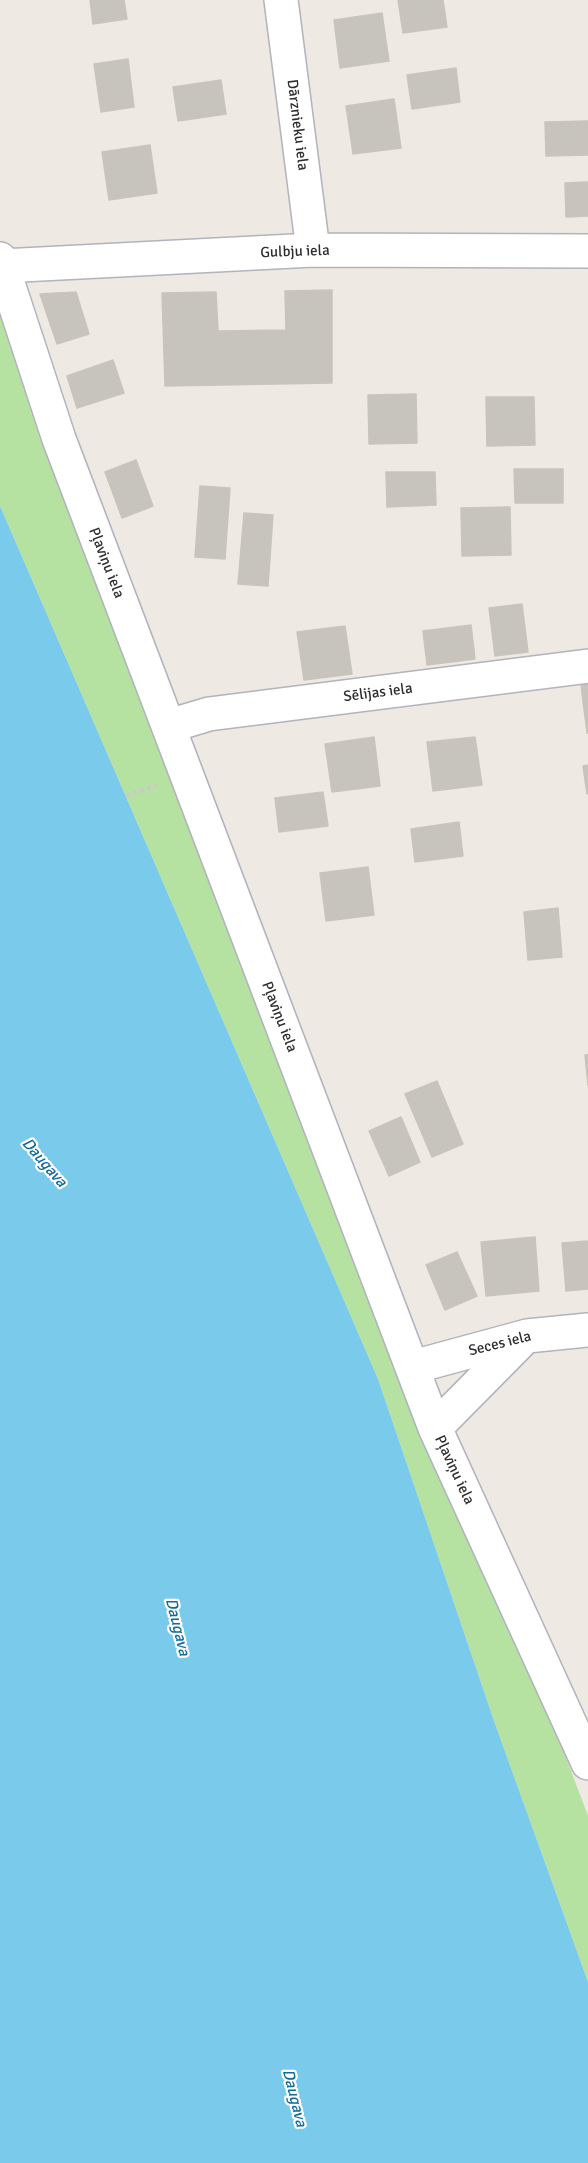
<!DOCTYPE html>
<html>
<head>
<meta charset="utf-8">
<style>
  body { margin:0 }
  canvas { display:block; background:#eee9e2 }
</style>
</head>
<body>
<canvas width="588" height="2163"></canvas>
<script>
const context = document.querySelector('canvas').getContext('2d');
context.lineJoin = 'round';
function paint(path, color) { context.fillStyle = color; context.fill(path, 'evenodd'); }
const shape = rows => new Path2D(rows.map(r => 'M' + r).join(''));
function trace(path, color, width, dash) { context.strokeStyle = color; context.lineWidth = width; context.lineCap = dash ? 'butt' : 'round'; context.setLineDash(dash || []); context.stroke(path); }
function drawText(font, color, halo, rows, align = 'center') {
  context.font = font + ' Signika,sans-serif'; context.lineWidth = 4.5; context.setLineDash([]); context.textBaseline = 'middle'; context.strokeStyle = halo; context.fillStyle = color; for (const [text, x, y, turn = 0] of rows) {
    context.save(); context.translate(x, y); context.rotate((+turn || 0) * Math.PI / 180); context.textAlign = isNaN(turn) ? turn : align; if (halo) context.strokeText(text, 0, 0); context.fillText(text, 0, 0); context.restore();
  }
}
paint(shape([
  [0,316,35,421,211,888,355,1225,522,1641,588,1816,588,1982,494,1721,378,1379,0,506]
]), '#b6e2a1');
paint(shape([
  [0,506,378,1379,494,1721,588,1982,588,2163,0,2163]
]), '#7acaeb');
const building = shape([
  [90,0,124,0,127,19,93,24,90,0],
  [398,0,443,0,447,27,403,33,398,0],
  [382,13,389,61,340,68,334,20,382,13],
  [128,59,134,107,101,112,94,64,128,59],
  [456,68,460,102,412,109,407,75,456,68],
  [221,80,226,114,178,121,173,87,221,80],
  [394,99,401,148,353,154,346,106,394,99],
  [588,121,588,155,546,156,545,122,588,121],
  [150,145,157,193,109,200,102,152,150,145],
  [588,182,588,216,566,217,565,183,588,182],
  [332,290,332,383,165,386,162,293,216,292,218,331,286,330,285,291,332,290],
  [76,292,89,334,57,344,40,294,76,292],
  [113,360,124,393,77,408,67,376,113,360],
  [416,394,417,443,369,444,368,395,416,394],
  [486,397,534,397,535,445,487,446,486,397],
  [136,460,153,506,122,518,105,472,136,460],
  [514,469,563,469,563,503,515,503,514,469],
  [386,472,435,472,436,505,387,507,386,472],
  [200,486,230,488,225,559,195,557,200,486],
  [510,507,511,555,462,556,461,508,510,507],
  [244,513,273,515,268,586,238,584,244,513],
  [522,604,528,652,495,656,489,608,522,604],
  [471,625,475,659,427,665,423,631,471,625],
  [345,626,352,674,304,680,297,632,345,626],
  [588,684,588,733,587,733,581,685,588,684],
  [374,737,380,786,332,792,325,744,374,737],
  [475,737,482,785,433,791,427,742,475,737],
  [588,765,588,794,587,794,583,766,588,765],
  [323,792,328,826,279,832,275,798,323,792],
  [459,822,463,856,415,862,411,829,459,822],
  [368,867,374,915,326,921,320,873,368,867],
  [558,908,562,957,528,960,524,912,558,908],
  [585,1055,588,1055,588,1085,585,1055],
  [437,1081,463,1144,432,1157,405,1094,437,1081],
  [401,1117,420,1162,389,1176,369,1131,401,1117],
  [535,1237,539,1291,486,1296,481,1242,535,1237],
  [588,1241,588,1289,566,1291,562,1243,588,1241],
  [457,1252,477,1296,445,1310,426,1265,457,1252]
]);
paint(building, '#c7c3bd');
trace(building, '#cac5bb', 1.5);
const minor = shape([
  [281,0,313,250],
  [0,259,59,439,435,1428,588,1763],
  [2,266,313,250,588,251],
  [169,726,209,714,588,666],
  [413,1367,527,1336,588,1330],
  [435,1428,525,1337]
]);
trace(minor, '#b2b3bd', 36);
trace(shape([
  [126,796,156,785]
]), '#c9c9c9', 4, [4.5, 3]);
trace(minor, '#fff', 33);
drawText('15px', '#2e2e2e', '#fff', [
  ["Dārznieku iela",297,125,83],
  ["Gulbju iela",295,252,-2],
  ["Pļaviņu iela",106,563,69],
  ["Sēlijas iela",378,693,-7],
  ["Pļaviņu iela",279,1017,69],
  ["Seces iela",500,1344,-14],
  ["Pļaviņu iela",454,1470,65]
]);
drawText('italic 16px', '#136a9d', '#fff', [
  ["Daugava",44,1163,49],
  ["Daugava",177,1627,76],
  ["Daugava",294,2098,76]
]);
</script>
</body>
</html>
